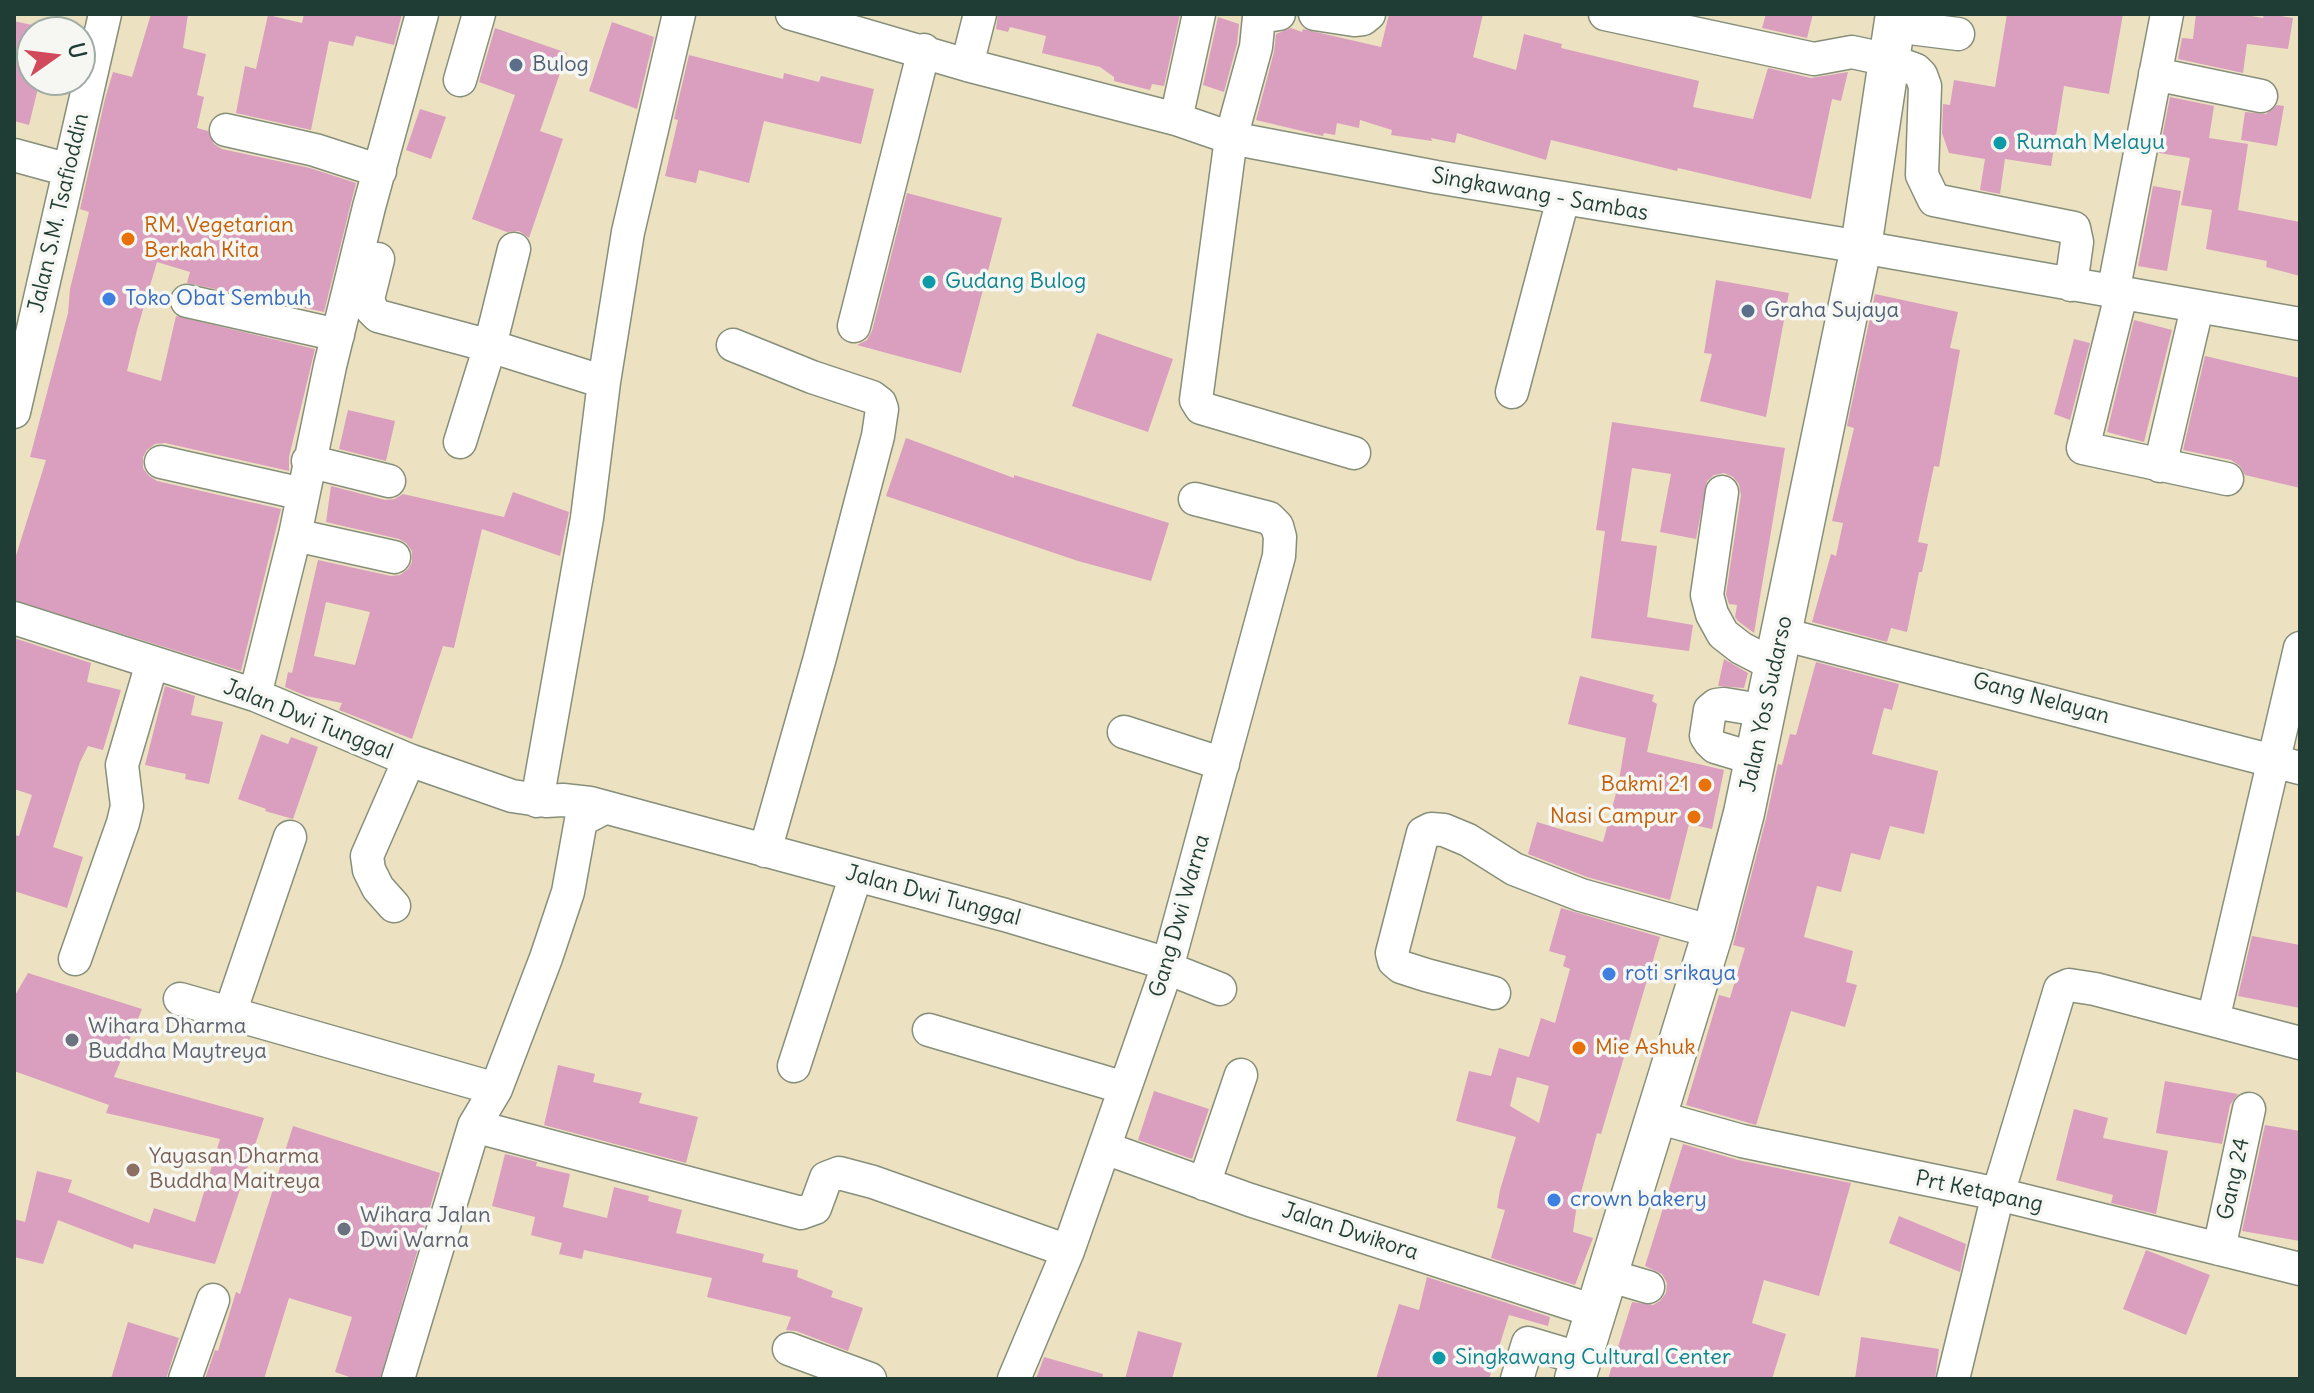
<!DOCTYPE html>
<html>
<head>
<meta charset="utf-8">
<style>
  body { margin:0 }
  #map { position:relative; width:2314px; height:1393px; overflow:hidden; background:#ece1c1; font-family:Delius,sans-serif }
  canvas { display:block }
  .frame { position:absolute; inset:0; border:16px solid #1f3d34; pointer-events:none }
  .north { position:absolute; left:16px; top:16px; width:80px; height:80px; box-sizing:border-box; background:#f6f6f2; border:2px solid #a0aca6; border-radius:50%; rotate:76deg; font-size:22px; font-weight:700; line-height:32px; text-align:center; color:#1f3d34 }
  .north::after { content:''; display:block; margin:auto; width:28px; height:36px; background:#d1495b; clip-path:polygon(50% 0,100% 100%,50% 72%,0 100%) }
</style>
</head>
<body>
<div id="map">
<canvas width="2314" height="1393"></canvas>
<div class="frame"></div>
<div class="north">U</div>
</div>
<script>
const context = document.querySelector('canvas').getContext('2d');
context.lineJoin = 'round';
function paint(path, color) { context.fillStyle = color; context.fill(path, 'evenodd'); }
const shape = rows => new Path2D(rows.map(r => 'M' + r).join(''));
function trace(path, color, width, dash) { context.strokeStyle = color; context.lineWidth = width; context.lineCap = dash ? 'butt' : 'round'; context.setLineDash(dash || []); context.stroke(path); }
function drawText(font, color, halo, rows, align = 'center') {
  context.font = font + ' Delius,sans-serif'; context.lineWidth = 7; context.setLineDash([]); context.textBaseline = 'middle'; context.strokeStyle = halo; context.fillStyle = color; for (const [text, x, y, turn = 0] of rows) {
    context.save(); context.translate(x, y); context.rotate((+turn || 0) * Math.PI / 180); context.textAlign = isNaN(turn) ? turn : align; if (halo) context.strokeText(text, 0, 0); context.fillText(text, 0, 0); context.restore();
  }
}
paint(shape([
  [151,14,188,14,183,48,206,54,197,95,204,97,197,128,208,131,214,144,222,149,310,168,356,183,324,312,187,283,190,272,157,262,137,330,127,371,161,381,176,316,315,349,289,457,289,471,165,443,155,444,147,450,143,457,143,468,149,476,157,481,281,509,241,671,14,600,14,562,46,460,30,457,68,313,70,289,89,212,80,209,105,99,113,72,132,77],
  [304,14,402,14,394,45,356,36,353,46,329,41,311,130,236,113,245,66,256,69,268,15,302,23],
  [998,14,1180,14,1164,86,1152,84,1150,90,1114,81,1114,77,1100,67,1042,53,1046,36,1010,27,1008,32,996,29],
  [1389,14,1483,14,1473,57,1516,70,1524,34,1562,44,1561,48,1699,81,1693,107,1753,119,1768,68,1811,78,1848,72,1841,101,1832,99,1811,199,1678,168,1677,171,1551,140,1546,160,1457,133,1455,143,1431,138,1432,141,1391,135,1392,130,1360,120,1359,128,1337,123,1335,135,1324,133,1323,136,1256,120,1274,52,1276,34,1291,28,1302,32,1303,29,1381,47],
  [1766,14,1813,14,1807,38,1762,28],
  [2007,14,2123,14,2109,94,2064,86,2051,166,2005,159,2000,194,1980,190,1985,159,1949,153,1942,133,1943,104,1950,105,1954,80,1995,87],
  [2196,14,2239,14,2263,18,2264,14,2269,14,2293,18,2288,49,2247,44,2243,73,2178,59,2182,38,2193,39],
  [1218,17,1239,24,1237,44,1224,92,1203,85],
  [14,21,32,25,32,80,40,80,29,125,14,121],
  [612,22,654,37,637,109,589,91],
  [495,28,567,53,540,131,563,139,529,238,519,231,507,232,472,219,515,95,479,82],
  [689,55,783,79,784,73,819,82,821,76,874,89,861,144,764,121,749,183,699,170,696,183,665,176,678,120,674,119],
  [2170,97,2214,106,2209,138,2248,144,2238,210,2300,222,2300,276,2266,267,2267,261,2206,249,2212,210,2181,205,2190,158,2159,153],
  [2277,105,2284,106,2277,146,2241,140,2245,112,2266,114],
  [420,109,446,117,431,159,406,150],
  [2153,186,2181,191,2167,271,2138,266],
  [907,193,1002,218,961,373,857,345,867,340,872,331],
  [1716,280,1789,293,1766,417,1700,401,1712,354,1704,353],
  [1875,294,1958,312,1950,348,1960,350,1939,467,1934,466,1918,542,1928,544,1922,572,1919,572,1907,632,1891,628,1887,642,1812,622,1831,554,1836,556,1843,523,1832,521,1854,428,1847,426],
  [2134,320,2172,330,2144,442,2107,432],
  [1097,333,1173,359,1148,432,1072,406],
  [2074,339,2090,343,2070,420,2054,414],
  [2205,356,2300,378,2300,488,2245,475,2240,466,2231,460,2183,450],
  [348,410,395,421,386,461,339,449],
  [1612,422,1785,448,1754,633,1738,621,1735,617,1737,605,1729,604,1726,594,1741,495,1739,484,1733,477,1724,473,1714,475,1707,481,1696,539,1660,532,1671,474,1632,468,1621,541,1657,546,1647,617,1693,625,1689,651,1591,638,1605,531,1596,530],
  [906,438,1014,478,1014,475,1169,523,1151,581,1078,561,886,496],
  [331,486,385,500,395,499,403,494,504,517,513,492,569,512,560,556,482,529,454,648,443,646,412,739,339,710,342,703,306,696,285,687,288,672,292,673,318,560,391,576,400,575,408,569,412,562,412,551,406,543,399,539,326,522],
  [326,602,370,612,355,665,314,656],
  [14,638,91,663,87,682,121,690,103,750,88,746,80,762,53,847,83,857,67,908,14,891,14,835,19,836,32,795,14,789],
  [1724,659,1748,673,1744,688,1718,686],
  [1816,662,1899,684,1892,710,1884,708,1872,754,1938,771,1924,834,1890,826,1880,860,1851,853,1841,892,1817,886,1804,937,1853,951,1846,982,1857,985,1845,1027,1791,1011,1756,1125,1686,1105,1719,995,1730,998,1745,948,1733,945,1766,819,1778,764,1782,765,1790,734,1796,735],
  [1580,676,1654,695,1652,701,1657,704,1647,752,1724,770,1712,829,1689,824,1670,900,1587,877,1528,854,1537,822,1603,842,1618,786,1626,738,1568,724],
  [165,686,195,696,191,715,223,722,209,784,185,779,186,774,145,765],
  [261,734,288,744,291,737,318,747,293,819,265,811,266,809,238,799],
  [1561,908,1660,937,1601,1134,1597,1133,1576,1211,1573,1232,1593,1238,1575,1285,1491,1258,1505,1210,1497,1208,1500,1190,1516,1137,1456,1121,1469,1071,1491,1076,1499,1048,1529,1057,1541,1018,1555,1023,1570,969,1563,966,1566,956,1549,951],
  [1517,1077,1549,1086,1539,1123,1510,1106],
  [2252,936,2300,945,2300,1008,2238,996],
  [28,973,142,1009,114,1077,264,1118,215,1264,134,1244,133,1249,58,1220,43,1264,14,1257,14,1219,25,1222,37,1171,72,1180,68,1192,149,1223,154,1208,195,1222,220,1139,106,1113,109,1105,14,1071,14,997],
  [558,1065,595,1074,593,1082,642,1093,639,1103,698,1117,686,1163,544,1125],
  [2165,1081,2238,1094,2230,1105,2222,1144,2156,1133],
  [1154,1091,1209,1109,1192,1159,1138,1140],
  [2074,1109,2108,1118,2103,1138,2168,1151,2156,1214,2111,1203,2113,1195,2056,1180],
  [2265,1125,2300,1131,2300,1241,2242,1231],
  [293,1126,440,1173,380,1379,355,1379,335,1372,352,1317,289,1298,264,1379,205,1379,215,1350,218,1351,236,1292,240,1294],
  [1683,1144,1738,1160,1851,1183,1819,1296,1764,1280,1752,1323,1786,1334,1772,1379,1608,1379,1632,1302,1653,1305,1660,1301,1666,1293,1667,1283,1662,1274,1645,1266],
  [505,1154,537,1162,536,1166,570,1174,563,1207,607,1218,614,1187,649,1196,648,1201,682,1210,676,1233,764,1254,762,1262,798,1270,797,1277,833,1291,831,1297,863,1308,848,1351,796,1331,786,1330,791,1317,707,1297,712,1278,584,1250,582,1259,559,1254,562,1243,531,1235,535,1217,492,1206],
  [1899,1216,1966,1244,1960,1272,1889,1243],
  [2146,1250,2210,1275,2186,1335,2123,1309],
  [1427,1277,1550,1317,1548,1326,1509,1315,1489,1379,1376,1379,1399,1304,1419,1310],
  [128,1322,179,1338,166,1379,111,1379],
  [1138,1331,1182,1343,1172,1379,1125,1379],
  [1861,1337,1939,1349,1935,1379,1855,1379],
  [1044,1357,1103,1374,1102,1379,1036,1379]
]), '#da9fbf');
const minor = shape([
  [792,14,967,65,1176,119,1231,138,1436,177,1861,247,2300,324],
  [1279,14,1259,17,1256,47,1231,138,1196,400,1201,408,1354,453],
  [1315,14,1354,20,1363,19,1369,14],
  [1605,14,1814,59,1852,52,1889,60,1916,70,1921,75,1925,86,1922,175,1934,200,2074,228,2077,242,2071,285],
  [1894,26,1958,34],
  [967,65,980,14],
  [2155,74,2261,96],
  [460,80,479,14],
  [1176,119,1199,14],
  [226,130,315,150,380,171],
  [14,155,69,170],
  [378,259,368,299,372,310,378,316,490,346,604,382],
  [2113,293,2167,14],
  [2121,295,2083,448,2227,479],
  [187,301,338,335],
  [854,326,924,50],
  [733,345,812,377,872,397,880,403,882,409,878,436,819,661,765,851],
  [1512,392,1563,199],
  [14,412,105,14],
  [460,442,490,346,514,249],
  [308,461,389,481],
  [161,462,303,494],
  [2160,466,2197,308],
  [1722,492,1707,595,1712,614,1723,634,1741,648,1776,666],
  [295,535,394,557],
  [14,618,255,695,409,760,512,796,546,801,563,800,590,803,1005,915,1168,964],
  [1782,634,2300,768],
  [255,695,295,535,330,366,369,207,422,14],
  [1124,732,1223,764],
  [1755,759,1715,747,1710,742,1706,736,1710,710,1716,705,1724,704,1766,711],
  [537,801,587,518,604,382,628,232,679,14],
  [394,906,378,888,369,870,367,856,409,760],
  [75,959,123,823,127,806,122,765,152,663],
  [1167,968,1220,989],
  [1494,993,1426,975,1401,967,1394,961,1392,953,1423,833,1431,829,1444,830,1468,840,1514,869,1581,895,1713,932],
  [180,999,496,1089],
  [230,1013,290,837],
  [2213,1020,2300,648],
  [929,1030,1125,1088],
  [794,1066,856,875],
  [1657,1117,1742,1141,1998,1194,2300,1269],
  [474,1126,801,1213,815,1208,826,1178,839,1173,873,1182,1068,1251],
  [1105,1148,1250,1200,1597,1312],
  [1204,1184,1241,1075],
  [2219,1249,2249,1109],
  [1607,1275,1648,1287],
  [789,1349,870,1379],
  [185,1379,213,1300],
  [398,1379,474,1126,496,1089,546,958,568,892,581,820,604,808],
  [1014,1379,1068,1251,1167,968,1279,556,1280,537,1277,526,1269,518,1195,499],
  [1517,1379,1528,1343,1582,1359],
  [1953,1379,1998,1194,2060,989,2069,985,2095,989,2300,1043]
]);
const major = shape([
  [1575,1379,1713,932,1744,813,1861,247,1896,14]
]);
trace(minor, '#868f7a', 35);
trace(major, '#868f7a', 43);
trace(minor, '#fff', 32);
trace(major, '#fff', 40);
for (const [x, y, r, color] of [
  [516,65,8,"#5c6f8a"],
  [2000,143,8,"#0f9aa8"],
  [128,239,8,"#e8710a"],
  [929,282,8,"#0f9aa8"],
  [109,299,8,"#3f7fe0"],
  [1748,311,8,"#5c6f8a"],
  [1705,785,8,"#e8710a"],
  [1694,817,8,"#e8710a"],
  [1609,974,8,"#3f7fe0"],
  [72,1040,8,"#6b7280"],
  [1579,1048,8,"#e8710a"],
  [133,1170,8,"#8d6e63"],
  [1554,1200,8,"#3f7fe0"],
  [344,1229,8,"#6b7280"],
  [1439,1358,8,"#0f9aa8"]
]) { const dot = new Path2D(); dot.arc(x, y, r, 0, 2 * Math.PI); context.fillStyle = color; context.fill(dot); trace(dot, '#f6f6f2', 3); }
drawText('22px', '#4e5e75', '#f6f6f2', [
  ["Bulog",532,65],
  ["Graha Sujaya",1764,311]
], 'left');
drawText('22px', '#0d838f', '#f6f6f2', [
  ["Rumah Melayu",2016,143],
  ["Gudang Bulog",945,282],
  ["Singkawang Cultural Center",1455,1358]
], 'left');
drawText('22px', '#1f3d34', '#f6f6f2', [
  ["Singkawang - Sambas",1540,195,10],
  ["Jalan S.M. Tsafioddin",59,213,-77],
  ["Gang Nelayan",2041,699,15],
  ["Jalan Yos Sudarso",1767,704,-78],
  ["Jalan Dwi Tunggal",308,720,22],
  ["Jalan Dwi Tunggal",933,896,15],
  ["Gang Dwi Warna",1180,916,-74],
  ["Gang 24",2234,1179,-78],
  ["Prt Ketapang",1979,1192,12],
  ["Jalan Dwikora",1350,1232,18]
]);
drawText('22px', '#c56008', '#f6f6f2', [
  ["RM. Vegetarian",144,226],
  ["Berkah Kita",144,251],
  ["Bakmi 21",1689,785,"right"],
  ["Nasi Campur",1678,817,"right"],
  ["Mie Ashuk",1595,1048]
], 'left');
drawText('22px', '#366cbe', '#f6f6f2', [
  ["Toko Obat Sembuh",125,299],
  ["roti srikaya",1625,974],
  ["crown bakery",1570,1200]
], 'left');
drawText('22px', '#5b616d', '#f6f6f2', [
  ["Wihara Dharma",88,1027],
  ["Buddha Maytreya",88,1052],
  ["Wihara Jalan",360,1216],
  ["Dwi Warna",360,1241]
], 'left');
drawText('22px', '#785e54', '#f6f6f2', [
  ["Yayasan Dharma",149,1157],
  ["Buddha Maitreya",149,1182]
], 'left');
</script>
</body>
</html>
